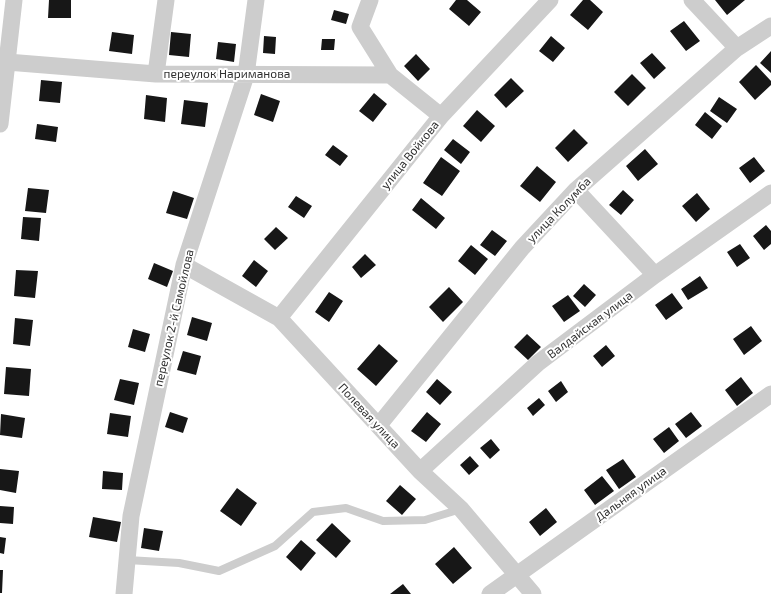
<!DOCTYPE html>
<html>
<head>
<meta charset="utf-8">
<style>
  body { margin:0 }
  canvas { display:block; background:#fff }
</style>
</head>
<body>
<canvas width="771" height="594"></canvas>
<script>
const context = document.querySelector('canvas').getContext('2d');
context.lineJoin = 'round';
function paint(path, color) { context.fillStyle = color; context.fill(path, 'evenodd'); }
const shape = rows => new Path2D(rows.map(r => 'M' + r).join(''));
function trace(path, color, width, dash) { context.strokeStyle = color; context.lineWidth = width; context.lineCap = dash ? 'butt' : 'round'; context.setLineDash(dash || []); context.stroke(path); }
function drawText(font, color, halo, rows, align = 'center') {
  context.font = font + ' "Exo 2",sans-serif'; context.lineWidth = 4; context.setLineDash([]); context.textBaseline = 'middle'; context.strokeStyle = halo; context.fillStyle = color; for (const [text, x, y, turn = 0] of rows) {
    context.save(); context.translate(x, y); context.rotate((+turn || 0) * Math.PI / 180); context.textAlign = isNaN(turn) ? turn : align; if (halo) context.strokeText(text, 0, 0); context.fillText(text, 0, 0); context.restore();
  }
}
paint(shape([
  [49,0,71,0,71,18,48,18],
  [456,0,467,0,481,12,469,26,449,9],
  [583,0,590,0,603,12,588,30,570,15],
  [715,0,745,0,727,15],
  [334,10,349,14,346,24,331,20],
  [684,21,700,41,686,51,670,31],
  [112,32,134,35,132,54,109,51],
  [171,32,191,34,189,57,169,55],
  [264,36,276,37,275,54,263,53],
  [551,36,565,48,553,62,539,51],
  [322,39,335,39,334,50,321,50],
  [218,42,236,44,234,62,216,59],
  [771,51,771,73,760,63],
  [652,53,666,68,654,79,640,63],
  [416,54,430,69,418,81,404,66],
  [756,65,771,81,771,85,755,100,739,82],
  [632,74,646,88,628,106,614,92],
  [511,78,524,91,506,108,494,95],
  [41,80,62,82,60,103,39,101],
  [374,93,387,104,373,122,359,111],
  [261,94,280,101,273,122,254,115],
  [146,95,167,98,165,122,144,119],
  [719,97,737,109,727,123,710,111],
  [184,100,208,103,205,127,181,124],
  [477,110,495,126,481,142,463,126],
  [705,112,722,126,712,139,695,125],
  [37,124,58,127,56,142,35,139],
  [574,129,588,143,568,162,555,148],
  [453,139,470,152,461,164,444,150],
  [333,145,348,156,340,166,325,155],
  [645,149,658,164,638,181,626,166],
  [441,157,460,171,442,196,423,183],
  [754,157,765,171,750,183,739,168],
  [537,166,556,182,540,202,520,186],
  [28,188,49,190,46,213,25,211],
  [623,190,634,200,621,215,609,205],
  [173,191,194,198,187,219,166,213],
  [697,193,710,209,696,222,682,206],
  [296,196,312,206,304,218,288,207],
  [421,198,445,218,436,229,412,210],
  [23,217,41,218,39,241,21,239],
  [766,225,771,231,771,244,764,250,753,236],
  [276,227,288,238,275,250,264,239],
  [492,230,507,241,495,256,480,245],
  [740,244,750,258,737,267,727,252],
  [471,245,488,259,475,275,458,261],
  [365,254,376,265,361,278,352,267],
  [254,260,268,271,256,287,242,276],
  [154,263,173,271,167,287,148,279],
  [16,270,38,271,35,298,14,296],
  [700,276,708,288,688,300,681,289],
  [584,284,596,295,585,307,573,296],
  [449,287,463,302,443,322,429,307],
  [329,292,343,301,329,322,315,312],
  [672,293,683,308,666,320,655,305],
  [568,295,580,311,564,322,552,306],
  [192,317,212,323,207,341,187,335],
  [15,318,33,320,30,346,13,344],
  [751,326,762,341,744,355,733,339],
  [133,329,150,334,145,352,128,347],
  [527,334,541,347,528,360,514,347],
  [379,344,398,361,376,386,357,369],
  [606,345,615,356,602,367,593,356],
  [183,351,201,356,196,375,177,370],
  [6,367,31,369,29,396,4,394],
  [741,377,753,393,737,406,725,390],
  [120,379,139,383,134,405,114,400],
  [437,379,452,392,440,405,426,392],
  [561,381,568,392,556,402,548,391],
  [539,398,545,405,533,416,527,408],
  [170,412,188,418,183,433,165,427],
  [427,412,441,424,426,442,411,431],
  [691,412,702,426,686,438,675,424],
  [110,413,131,416,128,437,107,434],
  [1,414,25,418,22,438,0,435],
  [669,427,679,441,664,453,653,439],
  [491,439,500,450,490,459,480,448],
  [470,456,479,466,469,475,460,465],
  [623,459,636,477,619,489,606,470],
  [0,469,19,471,16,493,0,490],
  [103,471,123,473,122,490,102,489],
  [602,476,614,491,595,505,584,490],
  [400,485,416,499,402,515,386,501],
  [237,488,257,503,241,526,220,511],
  [0,506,14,507,13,524,0,523],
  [546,508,557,522,540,536,529,522],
  [93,517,121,522,117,542,89,537],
  [332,523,351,541,336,558,316,540],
  [144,528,163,531,159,551,141,548],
  [0,537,6,538,4,554,0,553],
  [301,540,316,553,301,571,286,557],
  [454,547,472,568,453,584,435,564],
  [0,570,3,570,2,593,0,593],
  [403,584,411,594,390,594]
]), '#171717');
trace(shape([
  [127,560,179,563,219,571,275,546,313,512,346,508,383,521,425,520,461,509]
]), '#cdcdcd', 8);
trace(shape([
  [370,0,360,27,390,75],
  [692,0,737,48],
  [0,63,7,62,156,74,390,75,441,116],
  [156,74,166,0],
  [0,124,14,0],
  [576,190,655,275],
  [184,265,279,318,420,471,461,509,533,594],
  [279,318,441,116,550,0],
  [379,425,522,248,576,190,737,48,771,26],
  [420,471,538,363,655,275,771,193],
  [124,594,131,516,184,265,246,75,256,0],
  [490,594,771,394]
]), '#cdcdcd', 17);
drawText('12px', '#303030', '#fff', [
  ["переулок Нариманова",227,74],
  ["улица Войкова",410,155,-51],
  ["улица Колумба",559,210,-46],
  ["переулок 2-й Самойлова",174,318,-77],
  ["Валдайская улица",590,325,-37],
  ["Полевая улица",369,416,47],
  ["Дальняя улица",631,494,-36]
]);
</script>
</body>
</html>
